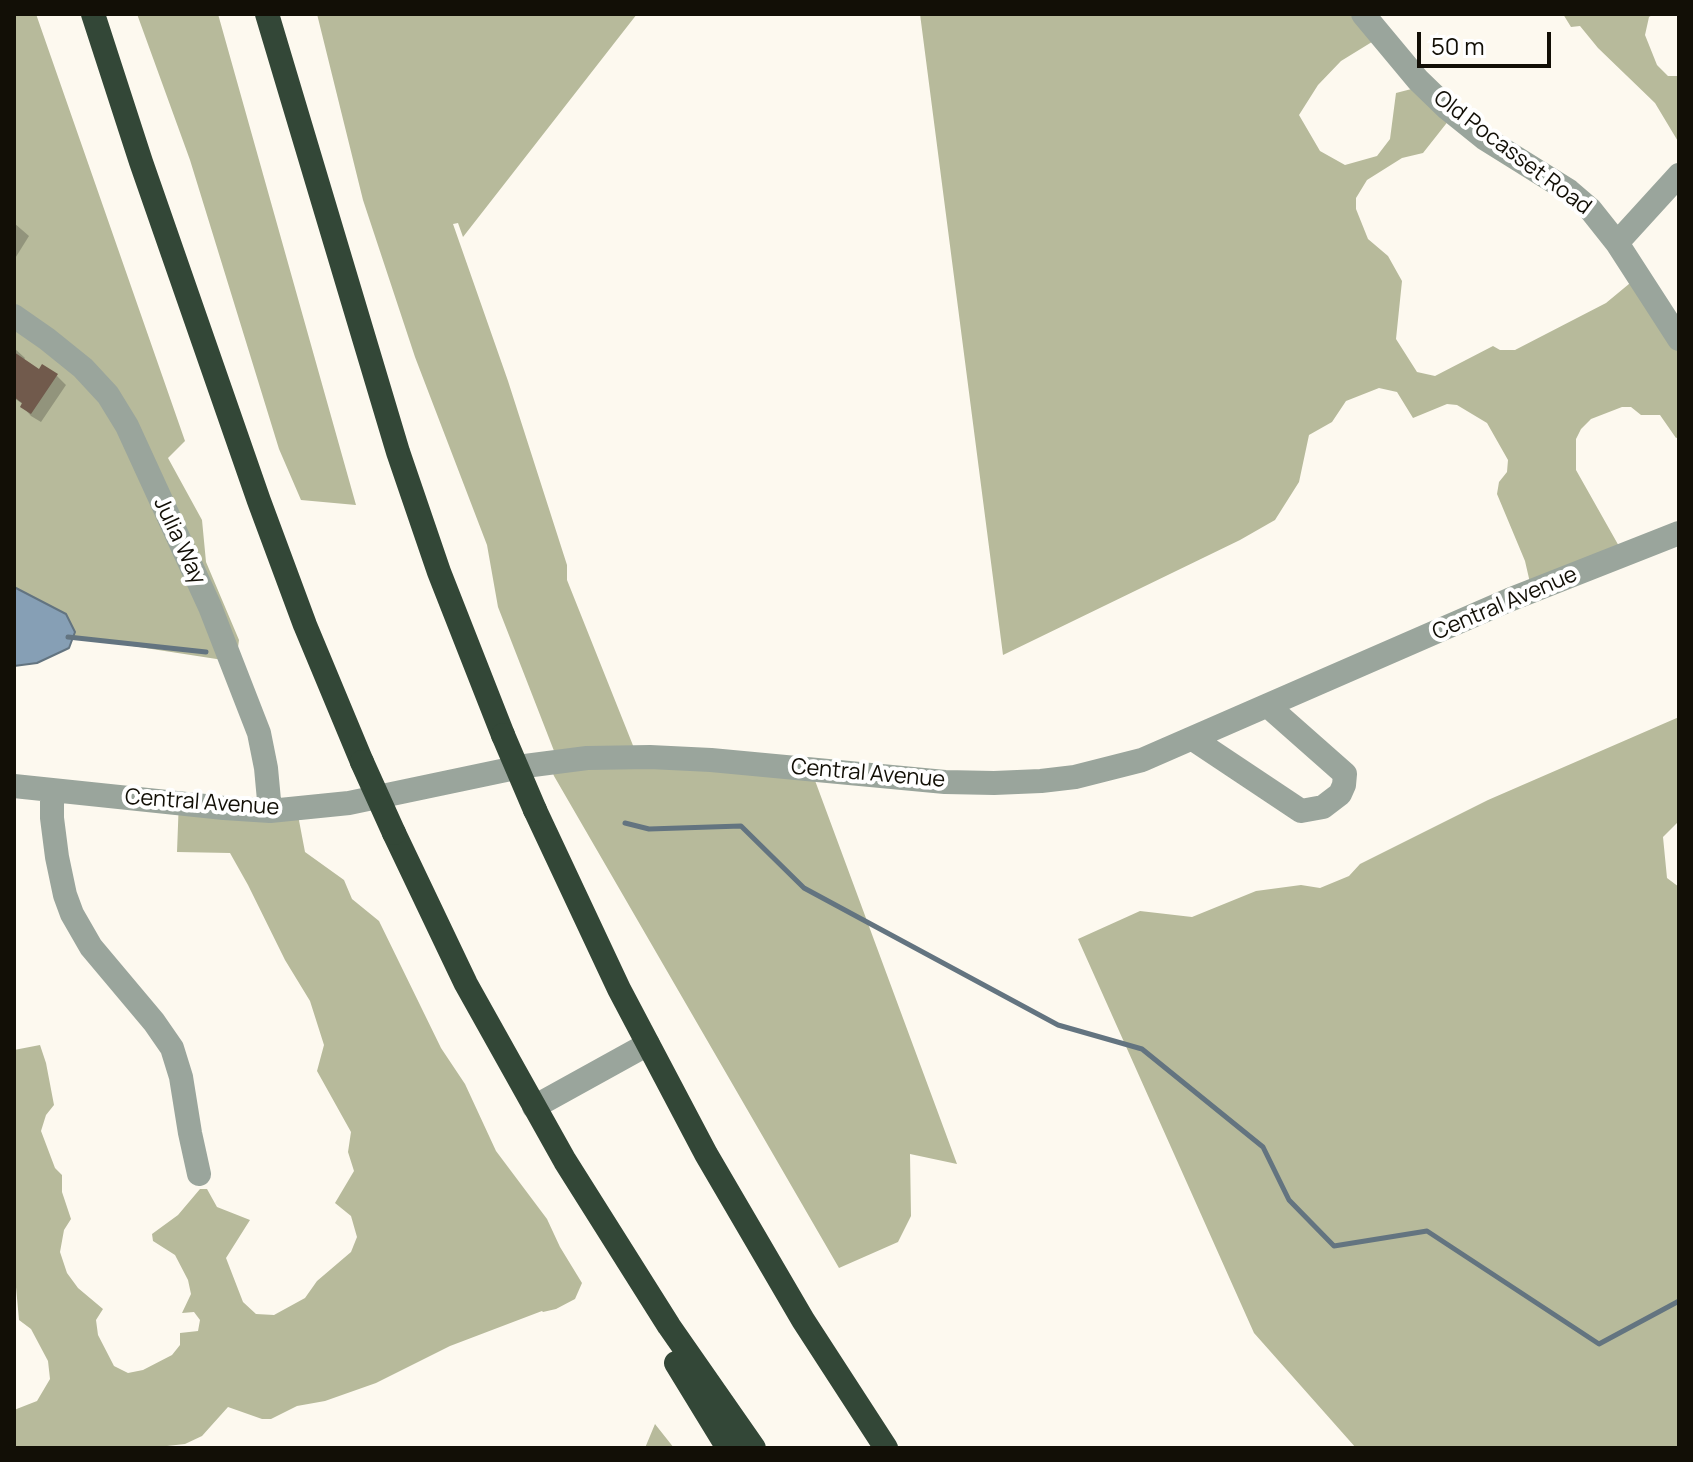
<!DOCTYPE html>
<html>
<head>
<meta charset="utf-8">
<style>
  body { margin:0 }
  #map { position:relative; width:1693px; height:1462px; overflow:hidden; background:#fdf9ef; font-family:Manrope,sans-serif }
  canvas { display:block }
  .frame { position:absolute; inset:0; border:16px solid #120f06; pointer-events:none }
  .scale { position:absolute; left:1417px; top:32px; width:134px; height:36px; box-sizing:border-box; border:4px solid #120f06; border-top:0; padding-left:10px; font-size:24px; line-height:28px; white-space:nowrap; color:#120f06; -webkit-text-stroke:6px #fff; paint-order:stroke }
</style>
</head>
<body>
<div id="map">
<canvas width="1693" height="1462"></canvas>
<div class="frame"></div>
<div class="scale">50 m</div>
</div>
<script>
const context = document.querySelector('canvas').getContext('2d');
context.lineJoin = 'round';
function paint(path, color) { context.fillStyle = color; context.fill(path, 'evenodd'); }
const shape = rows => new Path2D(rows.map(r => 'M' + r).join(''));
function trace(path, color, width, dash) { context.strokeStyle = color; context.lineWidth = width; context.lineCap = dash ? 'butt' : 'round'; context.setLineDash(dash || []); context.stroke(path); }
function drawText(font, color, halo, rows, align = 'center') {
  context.font = font + ' Manrope,sans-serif'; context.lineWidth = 8; context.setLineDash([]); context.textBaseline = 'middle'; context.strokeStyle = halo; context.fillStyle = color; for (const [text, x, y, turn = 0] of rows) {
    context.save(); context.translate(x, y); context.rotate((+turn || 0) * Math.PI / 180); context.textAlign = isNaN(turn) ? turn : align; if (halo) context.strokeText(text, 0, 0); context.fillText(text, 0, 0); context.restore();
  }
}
paint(shape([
  [14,14,36,14,185,441,168,458,202,520,206,562,239,640,236,662,74,637,75,632,66,614,14,587],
  [137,14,218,14,356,505,301,500,279,449,190,160],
  [317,14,637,14,463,237,458,223,453,224,508,381,567,565,567,580,636,753,810,767,957,1164,910,1154,911,1216,898,1242,839,1268,554,776,549,764,556,756,498,607,487,545,415,357,363,200],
  [920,14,1362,14,1380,37,1341,61,1318,85,1299,115,1320,151,1345,165,1377,156,1390,139,1396,93,1423,86,1453,115,1423,153,1402,158,1367,180,1356,198,1356,209,1368,239,1388,256,1402,281,1396,339,1417,372,1435,376,1493,346,1500,350,1515,350,1606,303,1635,279,1679,343,1679,437,1676,438,1660,415,1641,415,1631,407,1622,407,1591,419,1581,429,1576,439,1576,470,1620,548,1531,587,1525,561,1497,494,1499,482,1507,472,1508,460,1487,423,1457,405,1447,404,1413,418,1397,392,1379,388,1346,401,1332,422,1309,435,1299,482,1275,520,1240,540,1003,655],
  [1563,14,1654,14,1649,17,1645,35,1657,65,1668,76,1679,76,1679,143,1655,103,1598,48,1580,26,1571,27],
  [1679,717,1679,821,1663,837,1667,878,1679,887,1679,1448,1356,1448,1254,1333,1078,939,1140,911,1192,917,1256,891,1301,885,1320,888,1349,876,1360,864,1488,800],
  [179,799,297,810,305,852,344,880,352,899,379,921,441,1048,465,1084,496,1151,547,1219,560,1247,582,1283,575,1299,556,1309,543,1312,542,1311,450,1346,376,1383,325,1401,297,1406,271,1419,262,1419,228,1407,202,1436,185,1444,149,1448,14,1448,14,1410,37,1401,50,1379,48,1361,31,1329,19,1320,14,1265,14,1050,40,1045,46,1063,54,1105,46,1115,41,1131,55,1168,62,1175,62,1192,71,1219,64,1230,60,1252,67,1273,78,1288,103,1309,96,1320,98,1335,114,1366,128,1373,143,1370,172,1355,180,1345,180,1333,198,1331,200,1320,194,1312,182,1313,191,1294,188,1280,175,1255,153,1241,152,1234,178,1215,200,1189,207,1189,217,1207,250,1220,226,1258,243,1302,256,1314,274,1315,305,1298,317,1281,351,1252,357,1237,351,1216,335,1203,354,1171,348,1152,351,1132,317,1071,324,1045,310,1001,285,960,248,885,230,853,177,852],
  [655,1424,674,1448,645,1448]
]), '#b7ba9b');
const water = shape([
  [14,587,66,614,75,632,69,648,37,663,14,666,14,587]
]);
paint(water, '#869fb5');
trace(water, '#637480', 2);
paint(shape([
  [14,223,29,236,14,260],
  [14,348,25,358,23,361,40,371,57,376,66,385,41,422,31,416,22,406,24,405,14,398]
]), '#0003');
trace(shape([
  [68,637,206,652],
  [625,823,649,829,741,826,804,888,1058,1025,1142,1049,1263,1147,1289,1200,1334,1246,1427,1231,1599,1344,1679,1301]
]), '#637480', 5);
paint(shape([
  [14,352,39,369,42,364,58,374,31,414,20,407,22,403,14,397]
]), '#715a4c');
trace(shape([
  [1363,14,1418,80,1448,109,1484,138,1569,191,1590,209,1617,243,1679,339],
  [1617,243,1679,175],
  [14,316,47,339,83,368,108,395,127,426,210,607,259,733,266,768,270,811],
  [1193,739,1301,811,1323,807,1340,794,1344,785,1345,774,1268,706],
  [14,786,224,808,270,811,349,803,525,766,587,758,650,757,711,760,945,782,994,783,1041,781,1075,777,1142,760,1509,600,1679,533],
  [52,790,52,818,57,857,65,895,72,914,91,947,154,1022,172,1048,181,1077,190,1133,199,1174],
  [534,1107,648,1044]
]), '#9aa59c', 24);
trace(shape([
  [93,14,141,162,259,501,305,625,362,762],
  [267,14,398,452,439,572,503,735],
  [535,810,619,989,706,1154,803,1320,886,1448],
  [394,833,466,984,565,1161,669,1326,754,1448],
  [676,1363,728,1448]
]), '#334737', 24);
trace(shape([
  [503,735,535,810],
  [362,762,394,833]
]), '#334737', 24);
drawText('22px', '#120f06', '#fff', [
  ["Old Pocasset Road",1512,153,37],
  ["Julia Way",179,541,65],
  ["Central Avenue",1505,604,-23],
  ["Central Avenue",868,774,5],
  ["Central Avenue",202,803,4]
]);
</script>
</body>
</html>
